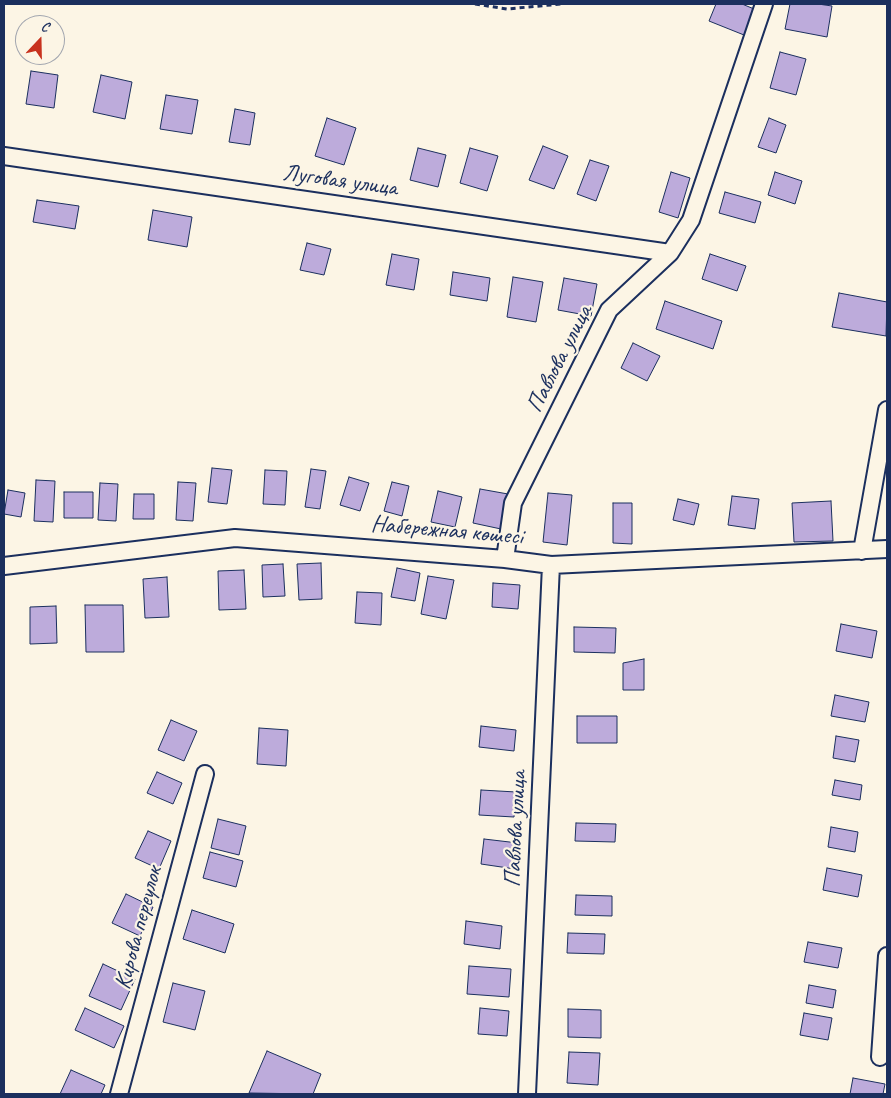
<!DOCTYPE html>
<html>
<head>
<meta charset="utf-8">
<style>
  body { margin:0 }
  #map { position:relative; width:891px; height:1098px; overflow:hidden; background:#fcf5e5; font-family:Caveat,sans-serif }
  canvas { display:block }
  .frame { position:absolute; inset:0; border:5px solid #1b2f5e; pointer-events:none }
  .north { position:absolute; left:15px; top:15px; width:50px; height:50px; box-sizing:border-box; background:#fcf5e5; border:1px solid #a2a6af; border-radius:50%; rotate:21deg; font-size:14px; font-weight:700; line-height:20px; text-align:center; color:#1b2f5e }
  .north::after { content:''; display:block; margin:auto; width:18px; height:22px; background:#c8321e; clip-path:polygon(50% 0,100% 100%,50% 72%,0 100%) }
</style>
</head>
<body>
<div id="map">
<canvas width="891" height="1098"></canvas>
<div class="frame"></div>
<div class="north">С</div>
</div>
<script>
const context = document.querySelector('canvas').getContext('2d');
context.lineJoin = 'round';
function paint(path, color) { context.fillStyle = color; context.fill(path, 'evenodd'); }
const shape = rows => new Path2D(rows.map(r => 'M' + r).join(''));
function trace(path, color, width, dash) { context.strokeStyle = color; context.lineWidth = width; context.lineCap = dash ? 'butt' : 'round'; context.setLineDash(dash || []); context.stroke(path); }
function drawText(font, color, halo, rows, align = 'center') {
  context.font = font + ' Caveat,sans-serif'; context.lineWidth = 4.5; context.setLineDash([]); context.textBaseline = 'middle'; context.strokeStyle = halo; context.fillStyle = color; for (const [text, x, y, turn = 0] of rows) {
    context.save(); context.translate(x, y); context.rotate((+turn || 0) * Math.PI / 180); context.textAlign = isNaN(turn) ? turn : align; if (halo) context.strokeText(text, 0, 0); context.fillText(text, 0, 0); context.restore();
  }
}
const building = shape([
  [716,4,742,4,759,11,749,37,709,21,716,4],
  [790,4,818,4,832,6,827,37,785,29,790,4],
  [780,52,806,59,796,95,770,88,780,52],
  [31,71,58,75,54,108,26,104,31,71],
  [101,75,132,82,125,119,93,112,101,75],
  [166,95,198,100,192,134,160,129,166,95],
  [235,109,255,113,250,145,229,142,235,109],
  [327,118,356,128,344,165,315,156,327,118],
  [769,118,786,125,776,153,758,147,769,118],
  [543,146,568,156,554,189,529,180,543,146],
  [418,148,446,155,438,187,410,180,418,148],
  [470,148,498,156,487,191,460,183,470,148],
  [590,160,609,166,596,201,577,194,590,160],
  [671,172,690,178,678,218,659,212,671,172],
  [775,172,802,181,795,204,768,195,775,172],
  [725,192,761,202,755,223,719,213,725,192],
  [37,200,79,206,75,229,33,222,37,200],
  [153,210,192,217,187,247,148,240,153,210],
  [307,243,331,249,324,275,300,270,307,243],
  [392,254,419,259,414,290,386,285,392,254],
  [710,254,746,266,737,291,702,279,710,254],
  [453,272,490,278,487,301,450,295,453,272],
  [513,277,543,282,536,322,507,317,513,277],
  [564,278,597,284,591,316,558,310,564,278],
  [839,293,887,302,886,336,832,327,839,293],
  [665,301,722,321,713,349,656,329,665,301],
  [633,343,660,356,647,381,621,368,633,343],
  [212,468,232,470,227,504,208,502,212,468],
  [311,469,326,471,320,509,305,507,311,469],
  [265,470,287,471,285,505,263,504,265,470],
  [349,477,369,483,360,511,340,505,349,477],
  [36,480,55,481,53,522,34,521,36,480],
  [178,482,196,483,193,521,176,520,178,482],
  [392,482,409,486,402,516,384,511,392,482],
  [100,483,118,484,116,521,98,520,100,483],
  [480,489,508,494,501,529,473,523,480,489],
  [8,490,25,493,21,517,4,514,8,490],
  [438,491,462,497,455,527,431,522,438,491],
  [64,492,93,492,93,518,64,518,64,492],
  [548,493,572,495,567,545,543,542,548,493],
  [134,494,154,494,154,519,133,519,134,494],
  [732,496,759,499,755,529,728,525,732,496],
  [678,499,699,504,694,525,673,520,678,499],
  [831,501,833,541,794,542,792,503,831,501],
  [613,503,632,503,632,544,613,543,613,503],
  [321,563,322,599,299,600,297,564,321,563],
  [283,564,285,596,263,597,262,565,283,564],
  [397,568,420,573,415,601,391,597,397,568],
  [244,570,246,609,219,610,218,571,244,570],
  [428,576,454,580,446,619,421,614,428,576],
  [167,577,169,617,145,618,143,579,167,577],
  [493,583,520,585,518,609,492,607,493,583],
  [357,592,382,593,381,625,355,623,357,592],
  [85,605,123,605,124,652,86,652,85,605],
  [56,606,57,643,30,644,30,607,56,606],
  [841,624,877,631,872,658,836,651,841,624],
  [574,627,616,628,615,653,574,652,574,627],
  [644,659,644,690,623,690,623,663,644,659],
  [835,695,869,702,865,722,831,716,835,695],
  [577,716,617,716,617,743,577,743,577,716],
  [171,720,197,731,184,761,158,750,171,720],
  [481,726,516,730,514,751,479,747,481,726],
  [259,728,288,730,286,766,257,764,259,728],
  [836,736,859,740,855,762,833,758,836,736],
  [157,772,182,783,173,804,147,793,157,772],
  [835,780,862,785,860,800,832,795,835,780],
  [481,790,516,792,514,817,479,815,481,790],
  [218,819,246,826,239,855,211,848,218,819],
  [576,823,616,824,615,842,575,841,576,823],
  [831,827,858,832,855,852,828,847,831,827],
  [148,831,171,841,159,869,135,858,148,831],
  [484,839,518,843,515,869,481,864,484,839],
  [210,852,243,861,236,887,203,878,210,852],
  [827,868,862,875,858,897,823,890,827,868],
  [126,894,153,907,140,936,112,923,126,894],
  [576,895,612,896,612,916,575,915,576,895],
  [192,910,234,924,225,953,183,939,192,910],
  [466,921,502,926,500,949,464,944,466,921],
  [568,933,605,934,604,954,567,953,568,933],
  [808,942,842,948,838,968,804,962,808,942],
  [103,964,135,979,121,1010,89,996,103,964],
  [469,966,511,969,509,997,467,994,469,966],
  [173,983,205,991,195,1030,163,1022,173,983],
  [809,985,836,990,833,1008,806,1003,809,985],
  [85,1008,124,1026,114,1048,75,1030,85,1008],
  [480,1008,509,1011,507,1036,478,1034,480,1008],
  [568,1009,601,1010,601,1038,568,1037,568,1009],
  [804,1013,832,1018,828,1040,800,1035,804,1013],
  [267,1051,321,1074,313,1094,249,1093,267,1051],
  [569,1052,600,1053,598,1085,567,1083,569,1052],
  [71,1070,105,1085,101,1094,60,1094,71,1070],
  [853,1078,885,1084,883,1094,850,1094,853,1078]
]);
paint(building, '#bdabdb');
trace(building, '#1b2f5e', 1);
const minor = shape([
  [4,156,670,253],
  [862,551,887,410],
  [505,559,513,503,609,310,670,253,691,220,764,4],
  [4,566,235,538,505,559,551,565,887,549],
  [880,1057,887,956],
  [119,1094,205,774],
  [527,1094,551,565]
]);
trace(minor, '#1b2f5e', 20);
trace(shape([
  [475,4,507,9,561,4]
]), '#1b2f5e', 3, [5, 4]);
trace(minor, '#fcf5e5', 16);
drawText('24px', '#1b2f5e', '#fcf5e5', [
  ["Луговая улица",340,181,8],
  ["Павлова улица",560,359,-63],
  ["Набережная көшесі",447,531,5],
  ["Павлова улица",516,829,-87],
  ["Кирова переулок",139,928,-75]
]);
</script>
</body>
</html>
